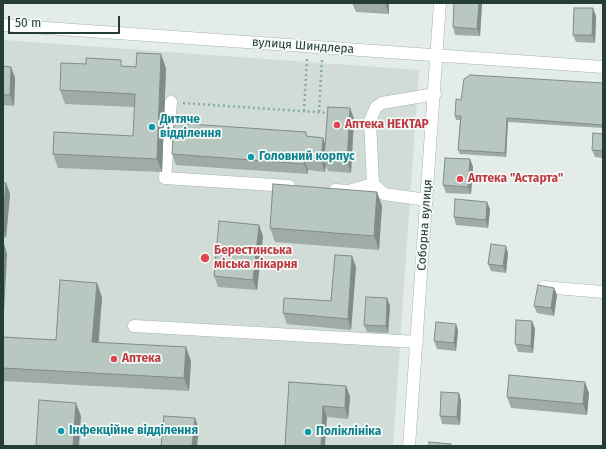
<!DOCTYPE html>
<html>
<head>
<meta charset="utf-8">
<style>
  body { margin:0 }
  #map { position:relative; width:606px; height:449px; overflow:hidden; background:#e3ece8; font-family:"Fira Sans",sans-serif }
  canvas { display:block }
  .frame { position:absolute; inset:0; border:4px solid #243d36; pointer-events:none }
  .scale { position:absolute; left:8px; top:16px; width:112px; height:18px; box-sizing:border-box; border:2px solid #243d36; border-top:0; padding-left:5px; font-size:12px; line-height:14px; white-space:nowrap; color:#243d36; -webkit-text-stroke:3px #f4f9f6; paint-order:stroke }
</style>
</head>
<body>
<div id="map">
<canvas width="606" height="449"></canvas>
<div class="frame"></div>
<div class="scale">50 m</div>
</div>
<script>
const context = document.querySelector('canvas').getContext('2d');
context.lineJoin = 'round';
function paint(path, color) { context.fillStyle = color; context.fill(path, 'evenodd'); }
const shape = rows => new Path2D(rows.map(r => 'M' + r).join(''));
function trace(path, color, width, dash) { context.strokeStyle = color; context.lineWidth = width; context.lineCap = dash ? 'butt' : 'round'; context.setLineDash(dash || []); context.stroke(path); }
function drawText(font, color, halo, rows, align = 'center') {
  context.font = font + ' "Fira Sans",sans-serif'; context.lineWidth = 3.5; context.setLineDash([]); context.textBaseline = 'middle'; context.strokeStyle = halo; context.fillStyle = color; for (const [text, x, y, turn = 0] of rows) {
    context.save(); context.translate(x, y); context.rotate((+turn || 0) * Math.PI / 180); context.textAlign = isNaN(turn) ? turn : align; if (halo) context.strokeText(text, 0, 0); context.fillText(text, 0, 0); context.restore();
  }
}
paint(shape([
  [3,40,419,70,393,446,3,446]
]), '#d2dcd7');
const minor = shape([
  [3,25,603,67],
  [171,102,165,178,289,186],
  [335,190,348,191,373,184],
  [427,200,384,194,373,184,370,121,376,107,382,103,435,94],
  [544,287,603,292],
  [134,326,417,342],
  [409,446,440,3]
]);
trace(minor, '#a6b4af', 13);
trace(shape([
  [183,103,330,113],
  [304,111,307,58],
  [319,112,322,59]
]), '#85aea1', 2.5, [2, 3]);
trace(minor, '#fff', 12);
paint(shape([
  [352,3,389,3,389,14,356,12],
  [454,3,482,3,480,36,455,35,453,27],
  [596,16,595,43,576,42,573,35],
  [3,66,11,67,15,78,14,106,3,105],
  [124,66,166,68,162,172,58,168,53,154,133,136,135,107,65,104,60,90],
  [603,83,603,128,508,122,506,157,460,154,458,150,460,120,456,120,455,116,461,100],
  [350,108,354,119,351,173,328,171,326,165,325,172,308,170,308,174,176,165,172,154,308,136,325,144],
  [603,134,603,158,595,157,592,150],
  [470,159,473,167,471,194,446,193,443,185],
  [3,183,6,183,10,194,6,238,3,237],
  [377,192,382,206,379,250,275,242,270,228],
  [490,209,488,228,456,225,454,217],
  [263,236,257,290,218,287,214,276],
  [508,253,506,273,491,271,488,264],
  [356,267,351,330,287,324,283,313,331,301],
  [554,288,557,295,554,316,537,313,534,306],
  [102,297,99,342,191,361,189,391,3,381,3,337,56,340],
  [387,298,390,306,388,333,367,332,364,325],
  [532,321,535,329,533,353,518,352,515,344],
  [456,324,458,331,456,351,437,349,434,341],
  [289,382,346,386,350,397,348,419,327,417],
  [459,393,461,401,460,425,442,424,440,416],
  [589,393,587,415,511,408,507,397]
]), '#9faba6');
paint(shape([
  [385,3,389,3,389,14],
  [479,3,482,3,480,36,477,29],
  [593,8,596,16,595,43,592,35],
  [161,54,166,68,162,172,157,159],
  [11,67,15,78,14,106,10,95],
  [350,108,354,119,351,173,347,162],
  [507,118,508,122,506,157,505,153],
  [323,138,327,148,324,160,326,165,325,172,321,161],
  [470,159,473,167,471,194,468,187],
  [304,160,308,170,308,174,304,164],
  [6,183,10,194,6,238,3,229,3,220],
  [377,192,382,206,379,250,374,236],
  [487,202,490,209,488,228,486,220],
  [259,225,263,236,257,290,253,280],
  [4,243,7,254,4,313,3,310],
  [506,246,508,253,506,273,503,266],
  [352,256,356,267,351,330,348,319],
  [97,283,102,297,97,356,92,342],
  [554,288,557,295,554,316,551,308],
  [387,298,390,306,388,333,386,326],
  [532,321,535,329,533,353,531,346],
  [456,324,458,331,456,351,454,343],
  [186,347,191,361,189,391,184,378],
  [585,382,589,393,587,415,583,404],
  [346,386,350,397,348,419,345,408],
  [459,393,461,401,460,425,457,417],
  [76,403,81,416,79,446,73,446],
  [323,406,327,417,325,446,321,446],
  [195,418,199,429,197,446,192,446]
]), '#828b87');
const building = shape([
  [454,3,479,3,477,29,453,27,454,3],
  [574,8,593,8,592,35,573,35,574,8],
  [137,53,161,54,157,159,53,154,54,132,133,136,135,94,60,90,61,63,86,64,86,58,121,60,121,66,136,67,137,53],
  [3,66,11,67,10,95,3,95,3,66],
  [470,75,603,83,603,125,507,118,505,153,458,150,461,116,455,116,456,99,461,100,464,79,470,75],
  [328,107,350,108,347,162,324,160,328,107],
  [174,123,306,132,306,136,323,138,321,161,304,160,304,164,172,154,174,123],
  [593,133,603,134,603,151,592,150,593,133],
  [445,158,470,159,468,187,443,185,445,158],
  [3,183,6,183,3,220,3,183],
  [273,184,377,192,374,236,270,228,273,184],
  [455,199,487,202,486,220,454,217,455,199],
  [219,221,259,225,253,280,214,276,219,221],
  [491,244,506,246,503,266,488,264,491,244],
  [335,255,352,256,348,319,283,313,284,298,331,301,335,255],
  [60,280,97,283,92,342,186,347,184,378,3,368,3,337,56,340,60,280],
  [538,285,554,288,551,308,534,306,538,285],
  [366,297,387,298,386,326,364,325,366,297],
  [516,320,532,321,531,346,515,344,516,320],
  [436,322,456,324,454,343,434,341,436,322],
  [509,375,585,382,583,404,507,397,509,375],
  [289,382,346,386,345,408,323,406,321,446,285,446,289,382],
  [441,392,459,393,457,417,440,416,441,392],
  [39,400,76,403,73,446,36,446,39,400],
  [164,416,195,418,192,446,161,446,164,416],
  [429,442,451,444,451,446,429,446,429,442]
]);
paint(building, '#b9c7c1');
trace(building, '#828b87', 1);
for (const [x, y, r, color] of [
  [337,125,4,"#e0444e"],
  [152,127,4,"#0f9aa8"],
  [251,157,4,"#0f9aa8"],
  [460,179,4,"#e0444e"],
  [205,258,5,"#e0444e"],
  [114,359,4,"#e0444e"],
  [61,431,4,"#0f9aa8"],
  [308,432,4,"#0f9aa8"]
]) { const dot = new Path2D(); dot.arc(x, y, r, 0, 2 * Math.PI); context.fillStyle = color; context.fill(dot); trace(dot, '#f4f9f6', 1.5); }
drawText('12px', '#243d36', '#f4f9f6', [
  ["вулиця Шиндлера",303,46,4],
  ["Соборна вулиця",425,225,-86]
]);
drawText('bold 12px', '#0d838f', '#f4f9f6', [
  ["Дитяче",160,120],
  ["відділення",160,134],
  ["Головний корпус",259,157],
  ["Інфекційне відділення",69,431],
  ["Поліклініка",316,432]
], 'left');
drawText('bold 12px', '#be3a42', '#f4f9f6', [
  ["Аптека НЕКТАР",345,125],
  ["Аптека \"Астарта\"",468,179],
  ["Берестинська",214,251],
  ["міська лікарня",214,265],
  ["Аптека",122,359]
], 'left');
</script>
</body>
</html>
